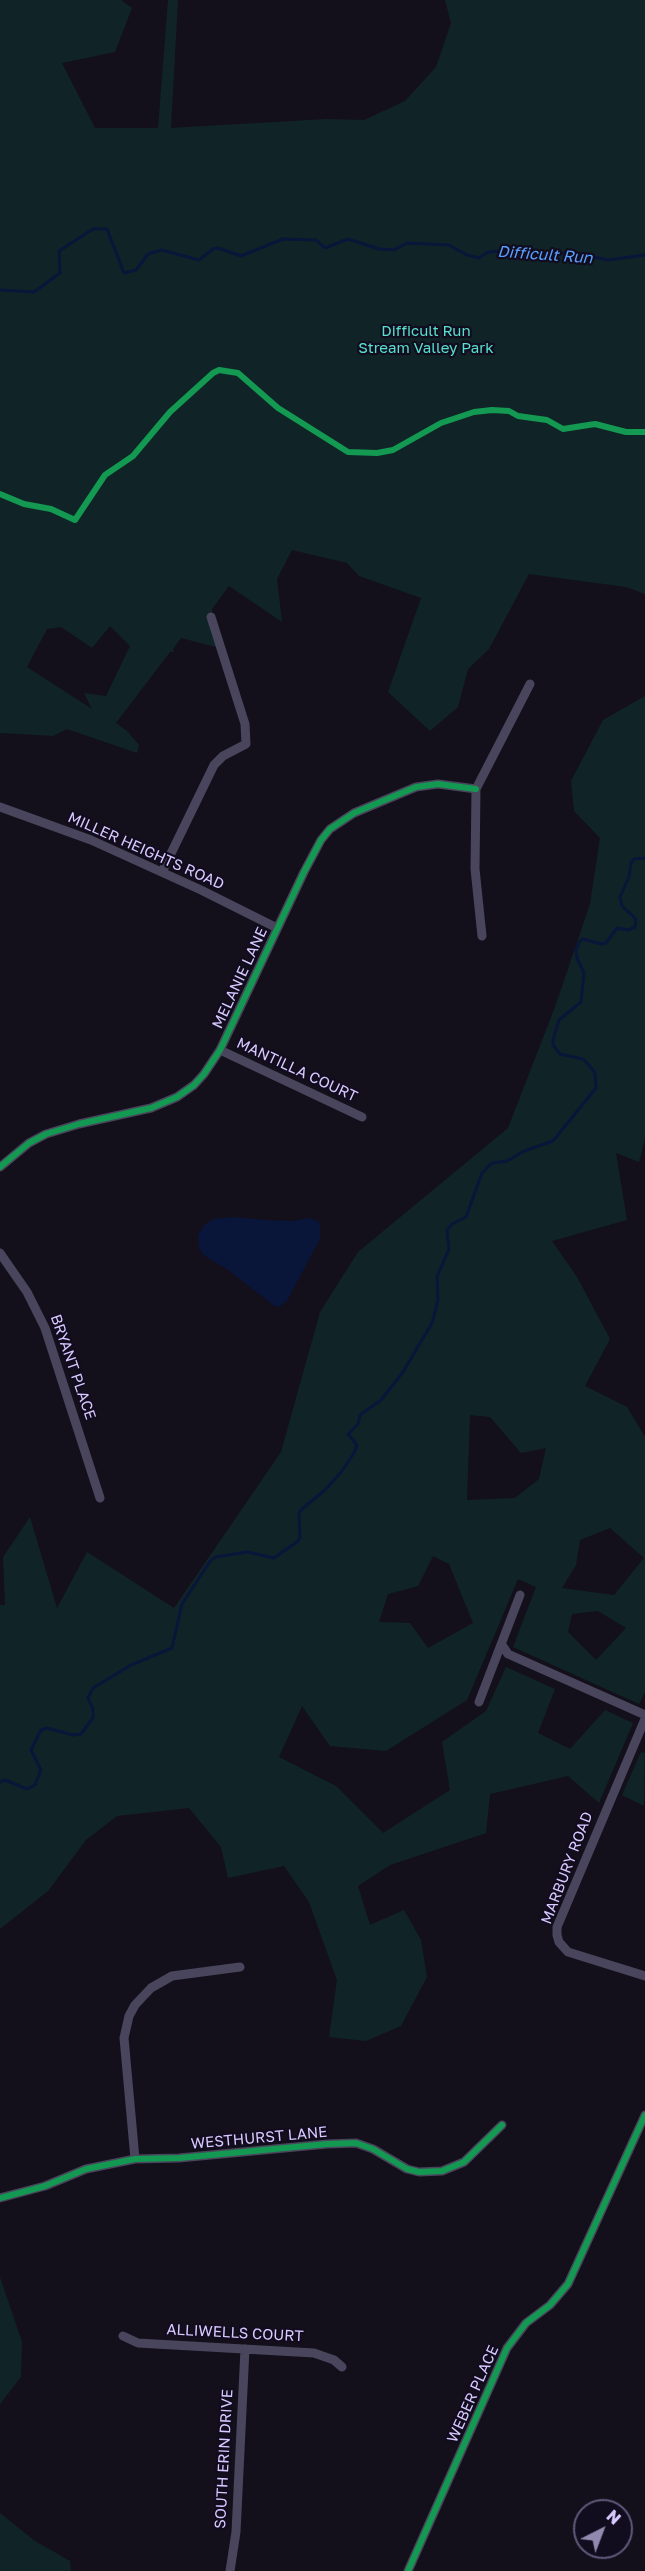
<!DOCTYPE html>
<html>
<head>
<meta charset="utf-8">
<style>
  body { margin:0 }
  #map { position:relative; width:645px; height:2571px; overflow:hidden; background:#13101b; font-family:"Golos Text",sans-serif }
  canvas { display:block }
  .north { position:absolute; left:573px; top:2499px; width:60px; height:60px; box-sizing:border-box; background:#120c1f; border:2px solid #605879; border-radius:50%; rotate:42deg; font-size:16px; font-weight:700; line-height:24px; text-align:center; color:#d6caff }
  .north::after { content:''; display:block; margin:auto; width:21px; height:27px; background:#9289af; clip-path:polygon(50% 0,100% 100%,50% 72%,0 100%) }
</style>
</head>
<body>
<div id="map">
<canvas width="645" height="2571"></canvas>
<div class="north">N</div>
</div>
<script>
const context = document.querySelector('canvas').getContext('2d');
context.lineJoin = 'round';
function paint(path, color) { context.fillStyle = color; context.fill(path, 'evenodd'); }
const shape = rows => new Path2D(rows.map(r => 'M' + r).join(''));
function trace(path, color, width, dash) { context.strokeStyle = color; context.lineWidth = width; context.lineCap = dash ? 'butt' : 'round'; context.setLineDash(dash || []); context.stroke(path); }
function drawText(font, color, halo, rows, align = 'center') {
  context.font = font + ' "Golos Text",sans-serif'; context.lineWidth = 4.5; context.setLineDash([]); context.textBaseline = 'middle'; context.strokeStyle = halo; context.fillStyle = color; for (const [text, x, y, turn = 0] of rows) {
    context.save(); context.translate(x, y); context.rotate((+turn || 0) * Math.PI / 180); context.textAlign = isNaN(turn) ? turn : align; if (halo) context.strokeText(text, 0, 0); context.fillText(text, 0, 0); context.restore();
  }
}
paint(shape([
  [0,0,121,0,132,8,115,52,62,63,95,128,158,128,168,0,178,0,171,128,326,119,364,120,405,101,436,67,451,23,445,0,645,0,645,594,626,587,529,574,489,649,468,669,458,707,430,731,388,692,421,598,359,576,347,563,292,550,277,579,282,622,229,586,212,609,216,647,181,638,173,649,174,652,170,652,116,723,127,731,139,745,137,753,67,729,53,736,0,733],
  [110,626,130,646,106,696,84,693,92,709,27,667,47,629,61,627,92,648],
  [645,696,645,1139,639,1162,616,1153,627,1220,552,1241,577,1277,610,1339,585,1386,627,1407,645,1437,645,1692,639,1704,513,1647,536,1587,518,1579,467,1700,386,1751,330,1746,302,1706,279,1757,336,1786,383,1833,450,1790,442,1742,486,1711,506,1667,555,1689,538,1733,570,1749,605,1710,633,1723,599,1803,568,1776,490,1794,486,1833,390,1865,358,1886,370,1925,404,1910,421,1940,427,1977,401,2026,366,2041,329,2037,337,1980,309,1902,284,1866,228,1878,221,1847,189,1808,117,1816,86,1840,48,1891,0,1929,0,1605,5,1605,3,1557,30,1517,57,1608,87,1552,174,1608,281,1452,320,1312,358,1252,508,1128,555,1007,590,904,600,838,574,811,571,781,603,720],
  [470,1415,490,1417,521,1453,546,1448,539,1479,515,1498,467,1500],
  [610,1528,644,1558,614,1595,562,1588,576,1565,580,1540],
  [433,1556,449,1564,473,1623,428,1648,410,1623,379,1622,388,1594,418,1586],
  [598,1611,626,1628,596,1660,568,1632,572,1614],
  [641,1752,645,1753,644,1806,622,1795],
  [0,2277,22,2342,21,2377,0,2404],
  [0,2513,35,2541,70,2561,71,2571,0,2571]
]), '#102427');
paint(shape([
  [234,1217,267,1220,294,1221,308,1218,318,1221,320,1225,320,1239,287,1301,282,1305,278,1307,273,1305,228,1270,202,1254,199,1249,198,1235,204,1225,213,1219]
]), '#091539');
trace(shape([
  [0,290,34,292,60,273,59,251,93,229,107,229,124,273,136,270,148,254,162,250,199,260,213,249,218,248,241,256,283,239,316,240,325,248,348,239,379,249,394,250,407,243,449,245,467,255,479,258,488,252,503,251,528,254,576,253,608,260,645,255],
  [0,1782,5,1780,27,1789,35,1785,41,1770,31,1750,41,1730,47,1728,73,1735,81,1734,93,1718,93,1709,88,1698,93,1688,131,1665,172,1648,182,1604,211,1560,216,1557,247,1552,274,1558,298,1541,300,1538,299,1513,301,1510,325,1490,342,1471,354,1453,357,1445,348,1434,358,1424,360,1415,381,1400,403,1372,432,1323,438,1300,437,1277,449,1249,447,1230,452,1224,466,1217,482,1173,492,1163,507,1161,524,1151,553,1141,596,1088,595,1073,589,1065,583,1059,560,1054,553,1045,553,1040,559,1020,581,1002,584,973,577,958,576,949,580,941,583,939,601,944,606,943,617,928,628,930,635,927,636,919,622,906,620,897,629,877,631,863,634,859,645,858]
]), '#091539', 3);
trace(shape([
  [0,807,91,840,201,890,277,928],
  [162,872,214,765,223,756,246,744,245,724,211,617],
  [482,936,475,869,476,789,530,684],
  [220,1050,362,1117],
  [0,1167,29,1143,46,1134,79,1124,151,1108,177,1097,194,1085,204,1074,220,1050,304,872,321,840,330,829,354,813,416,787,438,784,476,789],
  [0,1253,27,1292,45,1328,100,1498],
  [502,1645,508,1654,645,1715],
  [479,1702,520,1595],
  [645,1719,557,1927,557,1935,559,1942,568,1952,645,1976],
  [135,2159,124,2038,129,2016,135,2005,151,1988,172,1976,240,1967],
  [0,2198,45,2186,86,2169,135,2159,179,2158,327,2144,356,2143,373,2149,407,2169,419,2172,442,2171,464,2162,502,2125],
  [123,2336,138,2343,314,2353,334,2360,342,2367],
  [230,2571,236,2532,245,2349],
  [408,2571,507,2348,526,2323,550,2305,568,2284,645,2115]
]), '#49455c', 9);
trace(shape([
  [0,494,24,504,51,509,75,520,105,475,133,456,170,412,213,373,219,370,238,373,278,408,348,452,377,453,393,450,441,423,474,412,492,410,509,411,518,416,547,420,563,429,595,424,626,432,645,432],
  [0,1167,29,1143,46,1134,79,1124,151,1108,177,1097,194,1085,204,1074,220,1050,304,872,321,840,330,829,354,813,416,787,438,784,476,789],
  [0,2198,45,2186,86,2169,135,2159,179,2158,327,2144,356,2143,373,2149,407,2169,419,2172,442,2171,464,2162,502,2125],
  [408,2571,507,2348,526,2323,550,2305,568,2284,645,2115]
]), '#139951', 6);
drawText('15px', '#56e0cd', '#120c1f', [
  ["Difficult Run",426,331],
  ["Stream Valley Park",426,348]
]);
drawText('15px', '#d6caff', '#120c1f', [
  ["MILLER HEIGHTS ROAD",146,851,24],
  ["MELANIE LANE",240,978,-65],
  ["MANTILLA COURT",297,1070,25],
  ["BRYANT PLACE",73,1367,71],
  ["MARBURY ROAD",567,1868,-69],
  ["WESTHURST LANE",259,2138,-5],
  ["ALLIWELLS COURT",235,2333,3],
  ["WEBER PLACE",473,2394,-66],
  ["SOUTH ERIN DRIVE",224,2459,-87]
]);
drawText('italic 16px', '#589fff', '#120c1f', [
  ["Difficult Run",545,255,4]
]);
</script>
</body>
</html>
